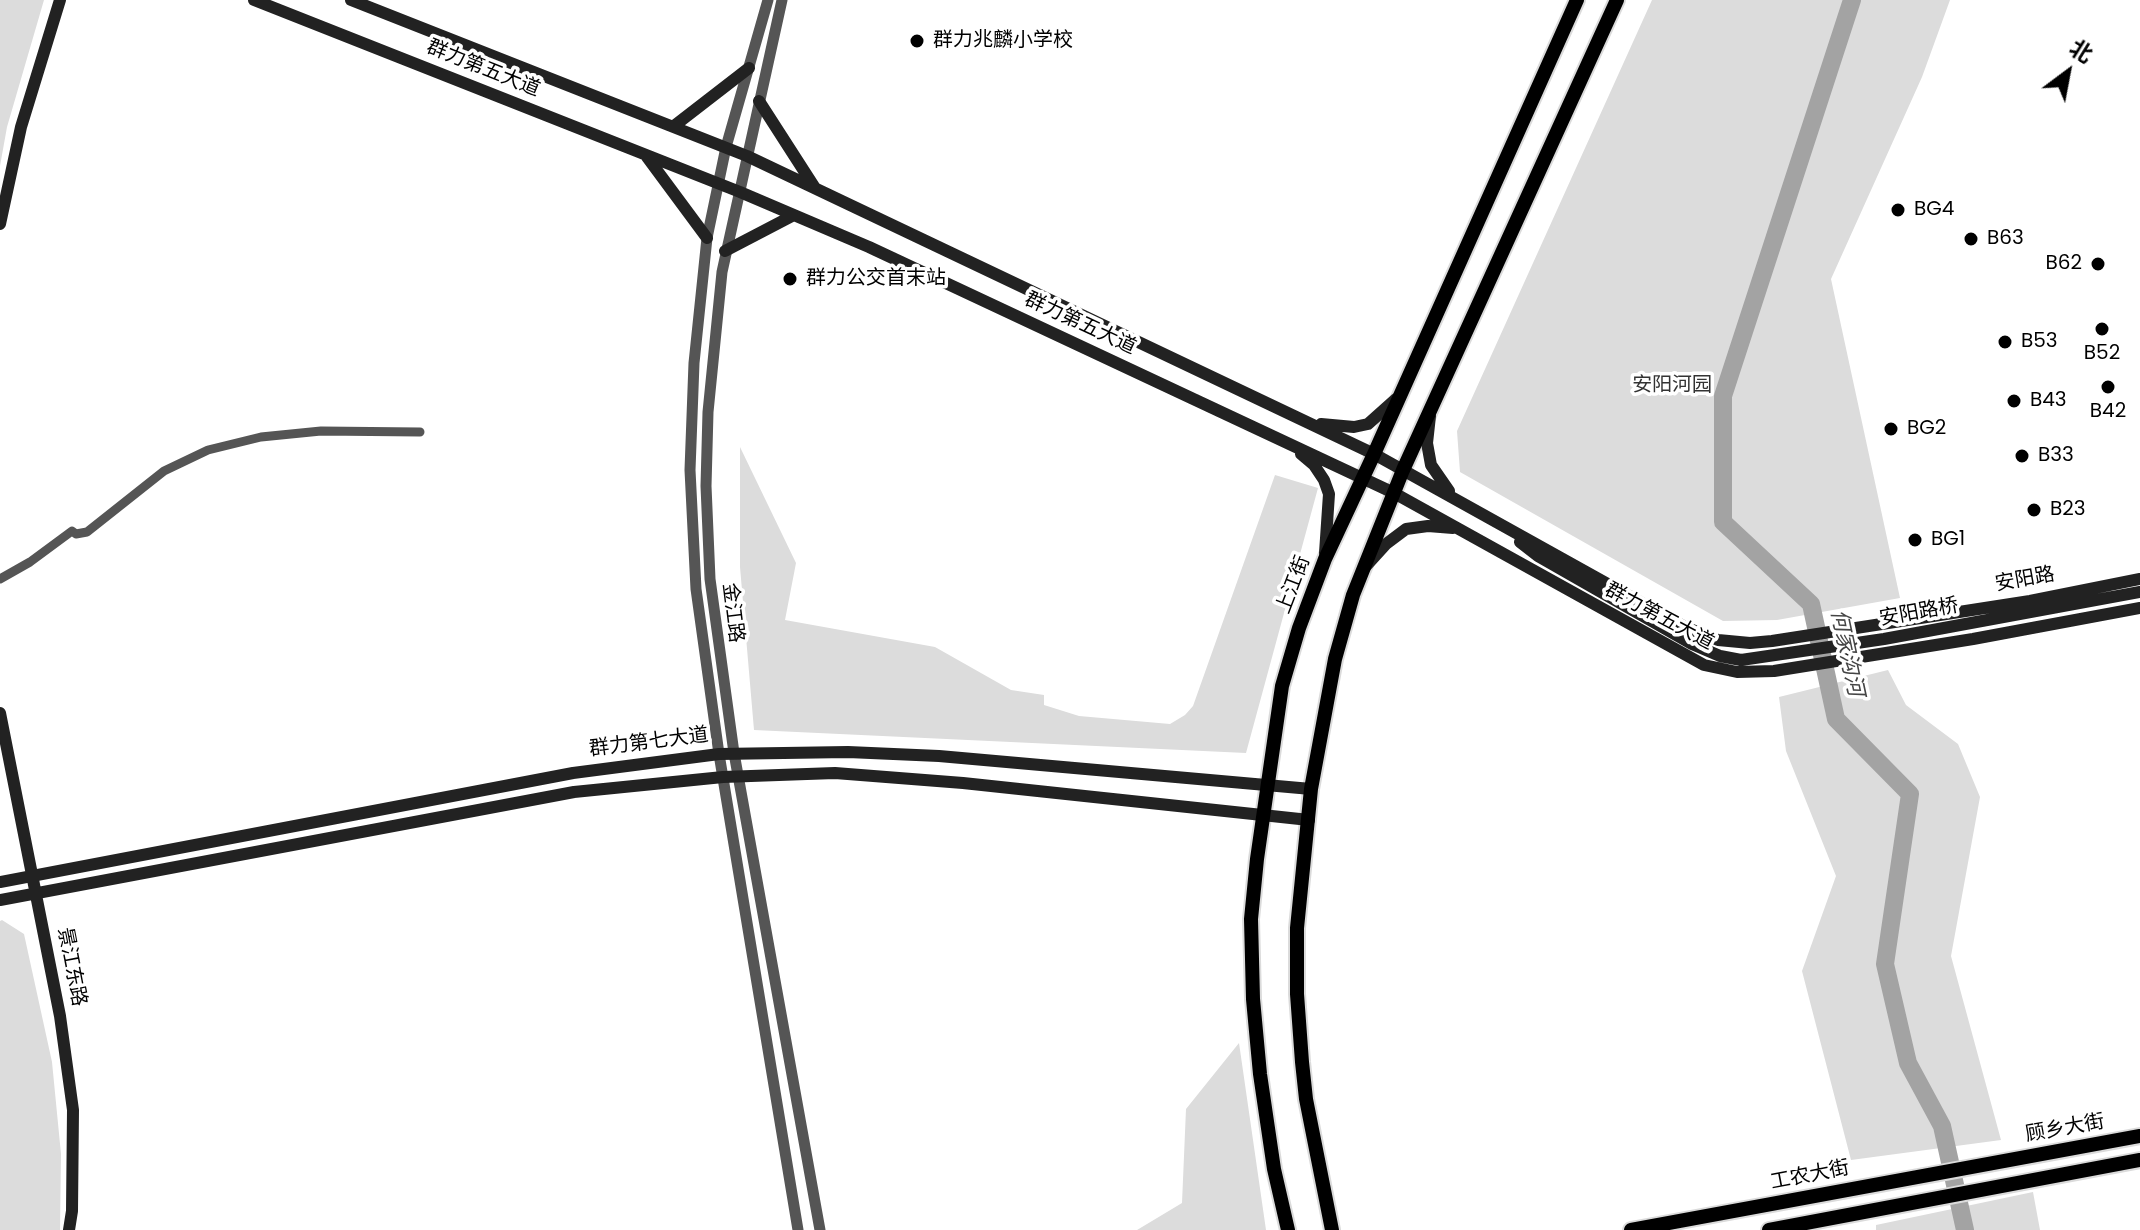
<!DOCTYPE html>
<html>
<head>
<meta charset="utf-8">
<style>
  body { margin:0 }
  #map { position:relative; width:2140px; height:1230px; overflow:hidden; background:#fff; font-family:Poppins,"Noto Sans SC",sans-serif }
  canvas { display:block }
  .north { position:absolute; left:2028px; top:32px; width:80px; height:80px; -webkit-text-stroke:6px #fff; paint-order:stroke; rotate:32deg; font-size:22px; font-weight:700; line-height:32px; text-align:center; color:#000 }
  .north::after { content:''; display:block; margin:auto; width:28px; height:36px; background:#000; clip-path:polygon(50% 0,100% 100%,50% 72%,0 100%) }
</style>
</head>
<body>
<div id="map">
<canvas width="2140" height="1230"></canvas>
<div class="north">北</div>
</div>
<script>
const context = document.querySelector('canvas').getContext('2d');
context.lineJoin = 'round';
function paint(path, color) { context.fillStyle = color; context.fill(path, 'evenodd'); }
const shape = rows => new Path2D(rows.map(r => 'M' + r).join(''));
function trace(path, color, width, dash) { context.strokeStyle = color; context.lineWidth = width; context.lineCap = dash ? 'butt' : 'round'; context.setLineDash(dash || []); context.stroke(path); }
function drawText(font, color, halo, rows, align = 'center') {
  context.font = font + ' Poppins,"Noto Sans SC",sans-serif'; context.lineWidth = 7; context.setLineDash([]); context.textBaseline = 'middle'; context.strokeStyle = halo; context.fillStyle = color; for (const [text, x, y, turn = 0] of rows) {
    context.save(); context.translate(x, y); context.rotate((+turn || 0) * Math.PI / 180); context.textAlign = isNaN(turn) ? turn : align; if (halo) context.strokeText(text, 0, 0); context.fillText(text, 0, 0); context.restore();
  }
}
paint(shape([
  [0,0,44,0,7,127,0,166],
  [1652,0,1950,0,1922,77,1831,279,1900,598,1777,620,1723,621,1460,472,1457,431],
  [740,447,796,563,785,620,935,647,1011,690,1044,695,1044,705,1079,716,1170,724,1185,715,1193,706,1275,475,1318,488,1246,753,754,730,740,567],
  [1888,670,1906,705,1958,744,1980,797,1951,956,2001,1140,1851,1160,1802,971,1836,876,1786,751,1779,697],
  [2,920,24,934,52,1062,61,1154,60,1230,0,1230,0,921],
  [1239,1043,1266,1230,1137,1230,1182,1203,1186,1109],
  [2033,1192,2040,1230,1876,1230,1876,1225]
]), '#dcdcdc');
trace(shape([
  [1852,0,1723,396,1723,522,1811,604,1836,719,1910,794,1885,964,1908,1063,1942,1126,1965,1230]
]), '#a3a3a3', 18);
const primary = shape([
  [1288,1230,1274,1169,1260,1074,1253,999,1251,919,1257,859,1282,686,1299,628,1325,559,1374,454,1577,0],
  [1332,1230,1306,1099,1302,1062,1297,994,1297,928,1311,789,1335,659,1353,595,1403,470,1617,0],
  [1631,1230,2140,1136],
  [1769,1230,2140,1160]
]);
trace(primary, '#dbdbdb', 18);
trace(shape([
  [0,579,30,562,72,531,76,534,87,532,164,471,208,450,261,437,321,431,420,432]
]), '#555', 9);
trace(shape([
  [768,0,726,147,707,238,694,363,690,470,696,589,719,754,798,1230],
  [782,0,722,272,708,412,706,486,710,579,734,753,820,1230]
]), '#555', 11);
trace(shape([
  [254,0,740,192,869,247,1394,493,1704,665,1737,672,1774,671,1973,639,2140,608],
  [351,0,747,156,1374,454,1685,627,1718,640,1750,643,1772,641,2030,601,2140,579],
  [759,101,815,188],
  [674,126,749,68],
  [647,157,707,238],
  [0,224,21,127,60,0],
  [725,251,794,215],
  [1430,416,1427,443,1431,465,1449,491],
  [1321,424,1354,427,1368,424,1396,399],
  [1301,454,1314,465,1324,480,1329,494,1325,553],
  [1520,542,1538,556,1692,644,1720,656,1741,660,1884,639,2140,592],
  [1366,566,1386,544,1406,529,1428,526,1453,528],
  [0,713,60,1016,73,1110,72,1211,69,1230],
  [0,882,573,773,719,754,848,752,939,756,1311,789],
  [0,900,574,792,723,777,835,773,963,783,1309,820]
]), '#222', 12);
trace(primary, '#000', 14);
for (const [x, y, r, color] of [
  [917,41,8,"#000"],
  [1898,210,8,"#000"],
  [1971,239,8,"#000"],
  [2098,264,8,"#000"],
  [790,279,8,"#000"],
  [2102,329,8,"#000"],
  [2005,342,8,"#000"],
  [2108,387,8,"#000"],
  [2014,401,8,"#000"],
  [1891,429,8,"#000"],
  [2022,456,8,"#000"],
  [2034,510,8,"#000"],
  [1915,540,8,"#000"]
]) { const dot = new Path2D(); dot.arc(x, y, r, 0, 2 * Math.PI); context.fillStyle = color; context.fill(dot); trace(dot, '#fff', 3); }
drawText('20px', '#000', '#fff', [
  ["群力兆麟小学校",933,41],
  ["BG4",1914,210],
  ["B63",1987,239],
  ["B62",2082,264,"right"],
  ["群力公交首末站",806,279],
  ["B53",2021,342],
  ["B52",2102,354,"center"],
  ["B43",2030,401],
  ["B42",2108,412,"center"],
  ["BG2",1907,429],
  ["B33",2038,456],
  ["B23",2050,510],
  ["BG1",1931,540]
], 'left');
drawText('20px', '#000', '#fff', [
  ["群力第五大道",483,69,22],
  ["群力第五大道",1080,324,25],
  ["安阳路",2025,580,-10],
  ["上江街",1294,585,-69],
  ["金江路",732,613,83],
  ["安阳路桥",1919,613,-10],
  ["群力第五大道",1659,617,28],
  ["群力第七大道",649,743,-7],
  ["景江东路",71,967,79],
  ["顾乡大街",2065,1129,-10],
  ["工农大街",1810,1176,-11]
]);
drawText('20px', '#333', '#fff', [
  ["安阳河园",1672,386]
]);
drawText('italic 22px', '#444', '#fff', [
  ["何家沟河",1846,653,78]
]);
</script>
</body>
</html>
